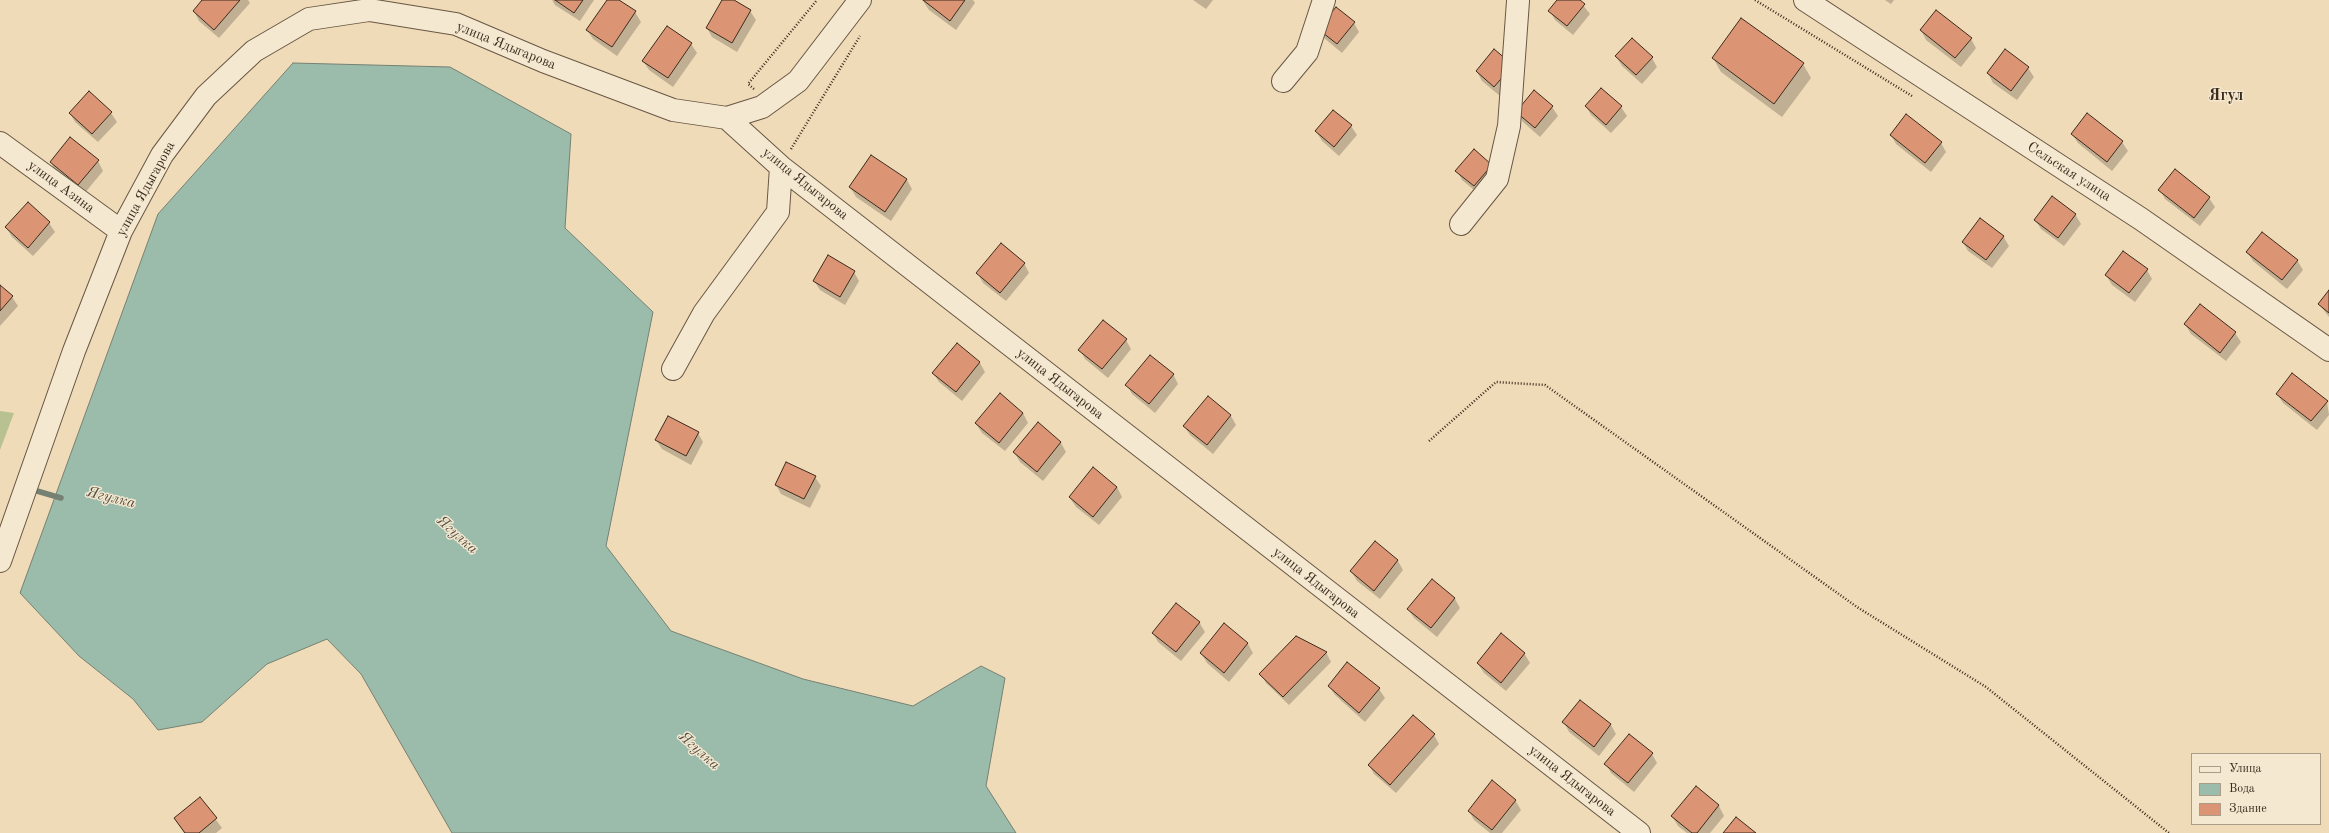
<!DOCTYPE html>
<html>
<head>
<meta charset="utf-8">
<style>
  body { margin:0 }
  #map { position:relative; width:2329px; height:833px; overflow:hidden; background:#f0dbb8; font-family:"Old Standard TT",serif }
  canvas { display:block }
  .legend { position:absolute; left:2191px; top:753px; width:130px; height:72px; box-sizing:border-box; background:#f5e8d1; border:1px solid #ab9c89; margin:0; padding:5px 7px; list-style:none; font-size:12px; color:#3b2b1d }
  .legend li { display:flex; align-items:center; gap:8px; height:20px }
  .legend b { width:20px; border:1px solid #ab9c89 }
</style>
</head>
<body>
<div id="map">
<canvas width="2329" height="833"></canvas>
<ul class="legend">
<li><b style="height:5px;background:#f5e8d1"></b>Улица</li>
<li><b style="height:11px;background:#9bbbab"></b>Вода</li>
<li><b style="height:11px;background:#db9474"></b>Здание</li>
</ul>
</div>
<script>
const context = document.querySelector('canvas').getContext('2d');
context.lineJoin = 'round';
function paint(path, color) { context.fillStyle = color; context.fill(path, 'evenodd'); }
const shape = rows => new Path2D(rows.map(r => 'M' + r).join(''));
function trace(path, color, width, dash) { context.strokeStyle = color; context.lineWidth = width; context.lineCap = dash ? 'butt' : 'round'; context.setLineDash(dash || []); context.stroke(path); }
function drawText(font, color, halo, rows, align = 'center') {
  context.font = font + ' "Old Standard TT",serif'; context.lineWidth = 3; context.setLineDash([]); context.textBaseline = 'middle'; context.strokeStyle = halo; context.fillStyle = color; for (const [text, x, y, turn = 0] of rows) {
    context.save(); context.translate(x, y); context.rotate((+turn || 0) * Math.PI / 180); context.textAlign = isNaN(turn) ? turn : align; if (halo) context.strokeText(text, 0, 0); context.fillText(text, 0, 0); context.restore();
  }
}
paint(shape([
  [0,411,14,413,0,450]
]), '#b7c191');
const water = shape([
  [293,63,450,67,571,134,565,228,653,312,606,546,671,631,803,679,913,706,981,666,1005,678,986,786,1016,833,452,833,361,674,327,639,267,664,202,722,158,730,133,699,79,656,20,593,158,214,293,63]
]);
paint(water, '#9bbbab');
trace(water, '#758172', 1);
paint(shape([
  [204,0,248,0,250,3,219,38,199,21,194,11],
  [552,0,594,0,580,21,555,5],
  [608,0,617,0,635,12,641,22,617,56,593,39,587,30],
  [723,0,732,0,750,11,756,20,737,52,712,37,707,28],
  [973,0,975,3,956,30,929,10,923,1],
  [1193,0,1213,0,1206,9],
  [1559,0,1579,0,1590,14,1573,35,1555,20,1550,11],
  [1885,0,1894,0,1891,4],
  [1354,23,1359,32,1342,53,1324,38,1319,29],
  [1921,30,1971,39,1976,48,1961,67,1926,40],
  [691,44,697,53,673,87,649,70,643,61],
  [2005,51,2028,68,2034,77,2017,100,1993,83,1988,73],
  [1616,56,1652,58,1657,67,1642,84,1622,66],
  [1713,58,1803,64,1811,78,1782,117,1721,72],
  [1477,72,1517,75,1500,96,1482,81],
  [1601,89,1621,107,1627,116,1611,133,1591,115,1586,106],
  [89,92,111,113,117,122,98,142,75,122,70,113],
  [1552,107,1558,116,1540,137,1523,122,1517,112],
  [1351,126,1357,135,1339,156,1322,141,1316,131],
  [2072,134,2122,142,2128,151,2112,171,2078,143],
  [1891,135,1941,143,1946,152,1931,172,1896,144],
  [872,156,907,180,912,189,891,221,856,197,850,187],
  [98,161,103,171,84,194,56,172,51,162],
  [1492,165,1480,195,1462,180,1457,171],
  [2175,171,2209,198,2215,207,2200,226,2165,199,2160,190],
  [28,203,49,223,55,232,33,256,12,237,6,227],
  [2075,214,2081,224,2064,246,2041,229,2035,220],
  [2003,236,2009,246,1992,268,1968,251,1963,242],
  [2247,252,2297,260,2303,270,2287,289,2253,261],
  [1024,263,1029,273,1006,301,983,283,978,274],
  [2147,270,2152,279,2135,302,2112,285,2106,275],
  [854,272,859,281,845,305,820,290,814,281],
  [0,286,12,297,18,306,0,326],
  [2329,292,2329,317,2319,304],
  [2185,324,2235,333,2241,342,2226,361,2191,334],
  [1126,340,1131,349,1108,378,1085,359,1080,350],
  [957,344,980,363,985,372,962,401,939,382,933,373],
  [1173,374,1178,384,1155,413,1132,394,1127,385],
  [2277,394,2327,402,2329,415,2317,430,2283,403],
  [1208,397,1231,416,1236,425,1213,454,1190,435,1184,426],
  [1023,413,1028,423,1005,451,982,433,976,424],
  [1038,424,1061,443,1066,452,1043,481,1020,462,1014,452],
  [698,433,703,442,691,465,662,449,656,440],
  [815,477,821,486,810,508,781,494,776,485],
  [1117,487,1122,497,1099,525,1076,507,1070,498],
  [1375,543,1398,561,1403,570,1380,599,1357,581,1351,571],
  [1432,580,1455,599,1460,608,1437,637,1414,618,1408,609],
  [1199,622,1205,632,1181,661,1158,642,1153,633],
  [1248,644,1253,653,1229,682,1207,663,1201,653],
  [1326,652,1331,662,1289,705,1266,683,1261,674],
  [1524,653,1530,663,1506,691,1484,673,1478,664],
  [1329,686,1379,689,1385,698,1365,722,1335,695],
  [1580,701,1611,725,1616,734,1599,756,1569,732,1564,722],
  [1434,735,1439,744,1396,793,1374,774,1369,765],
  [1652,754,1657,763,1634,792,1611,773,1606,764],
  [1696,788,1719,806,1724,816,1710,833,1687,833,1678,826,1672,816],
  [200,798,222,828,216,833,184,833,175,819],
  [1515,800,1521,810,1502,833,1490,833,1474,820,1469,811]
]), '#0003');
trace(shape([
  [37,491,61,498]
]), '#758172', 5.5);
const building = shape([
  [202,0,240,0,214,30,193,11,202,0],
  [555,0,583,0,574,13,555,0],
  [607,0,619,0,636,11,612,47,586,30,607,0],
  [722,0,734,0,751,10,732,43,706,28,722,0],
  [923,0,965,0,950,21,923,0],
  [1557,0,1580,0,1585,4,1567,26,1548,11,1557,0],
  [1336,7,1355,22,1337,44,1318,29,1336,7],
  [1936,10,1972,38,1955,58,1920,30,1936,10],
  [1741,18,1804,63,1774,104,1712,58,1741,18],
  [667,26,692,43,668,78,642,61,667,26],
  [1632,38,1653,57,1636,75,1615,56,1632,38],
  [1494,49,1513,65,1494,87,1476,71,1494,49],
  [2005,49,2029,67,2011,91,1987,73,2005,49],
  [1601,88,1622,106,1606,125,1585,106,1601,88],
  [1534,90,1553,106,1535,128,1516,112,1534,90],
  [89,91,112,112,92,134,69,113,89,91],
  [1333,110,1352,125,1334,147,1315,131,1333,110],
  [2087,113,2123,141,2107,162,2071,134,2087,113],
  [1906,114,1942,142,1925,163,1890,135,1906,114],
  [70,137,99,160,78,185,50,162,70,137],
  [1474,149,1492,165,1474,186,1455,171,1474,149],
  [871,155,907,179,885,212,849,187,871,155],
  [2175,169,2210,197,2194,218,2158,190,2175,169],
  [2052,196,2076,214,2058,238,2034,220,2052,196],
  [28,202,50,222,28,248,5,227,28,202],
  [1980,218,2004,236,1986,260,1962,242,1980,218],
  [2262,232,2298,260,2282,280,2246,252,2262,232],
  [1001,243,1025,263,1000,293,976,273,1001,243],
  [2123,251,2148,269,2129,293,2105,275,2123,251],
  [828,255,855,271,840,297,813,281,828,255],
  [0,285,13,296,0,311,0,285],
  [2329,290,2329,313,2318,304,2329,290],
  [2200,304,2236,332,2220,353,2184,324,2200,304],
  [1103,320,1127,339,1102,369,1078,350,1103,320],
  [957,343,980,362,956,392,932,373,957,343],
  [1150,355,1174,374,1149,404,1125,385,1150,355],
  [2292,373,2328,401,2311,421,2276,394,2292,373],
  [1000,393,1023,413,999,443,975,423,1000,393],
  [1208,396,1231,415,1207,445,1183,426,1208,396],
  [668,416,699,432,686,456,655,440,668,416],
  [1038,422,1061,442,1037,472,1013,452,1038,422],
  [786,462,816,476,804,499,775,485,786,462],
  [1093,467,1117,487,1093,517,1069,497,1093,467],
  [1375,541,1398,560,1374,591,1350,571,1375,541],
  [1432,579,1455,598,1431,628,1407,609,1432,579],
  [1176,603,1200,622,1176,652,1152,633,1176,603],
  [1224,623,1248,643,1224,673,1200,653,1224,623],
  [1501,633,1525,653,1501,683,1477,663,1501,633],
  [1296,636,1327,652,1283,697,1259,674,1296,636],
  [1347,662,1380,688,1359,713,1328,686,1347,662],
  [1580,700,1611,724,1594,747,1562,722,1580,700],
  [1413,715,1435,734,1390,785,1368,765,1413,715],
  [1629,734,1653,753,1628,783,1604,764,1629,734],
  [1492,780,1516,800,1492,830,1468,811,1492,780],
  [1696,786,1719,805,1697,833,1692,833,1671,816,1696,786],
  [200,797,217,818,199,833,185,833,174,818,200,797],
  [1736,817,1756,833,1723,833,1736,817]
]);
paint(building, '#db9474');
trace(building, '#3b2b1d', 1);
const minor = shape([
  [1805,0,2141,219,2329,350],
  [1283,81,1307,52,1324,0],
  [727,118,762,107,798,81,860,0],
  [0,143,121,231],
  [1461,224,1497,179,1509,126,1518,1],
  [673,369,704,313,778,212,781,167],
  [0,561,74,351,121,231,162,155,206,96,254,51,309,19,369,10,456,24,543,61,673,110,727,118,781,167,1639,833]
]);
trace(minor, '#685744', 24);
trace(shape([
  [1755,0,1912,96],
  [754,89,748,84,817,0],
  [791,149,860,36],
  [1429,441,1496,382,1545,385,1857,607,1986,687,2169,833]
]), '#3b2b1d', 2.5, [1, 2]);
trace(minor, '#f5e8d1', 22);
drawText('14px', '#3b2b1d', '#f5e8d1', [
  ["улица Ядыгарова",506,46,22],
  ["Сельская улица",2069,172,33],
  ["улица Ядыгарова",805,184,39],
  ["улица Азина",61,187,36],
  ["улица Ядыгарова",146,189,-61],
  ["улица Ядыгарова",1060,384,38],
  ["улица Ядыгарова",1316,583,38],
  ["улица Ядыгарова",1572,781,38]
]);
drawText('italic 15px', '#534f40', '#f5e8d1', [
  ["Ягулка",111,498,14],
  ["Ягулка",457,535,42],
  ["Ягулка",699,751,42]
]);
drawText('bold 16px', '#3b2b1d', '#f5e8d1', [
  ["Ягул",2226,96]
]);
</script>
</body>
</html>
